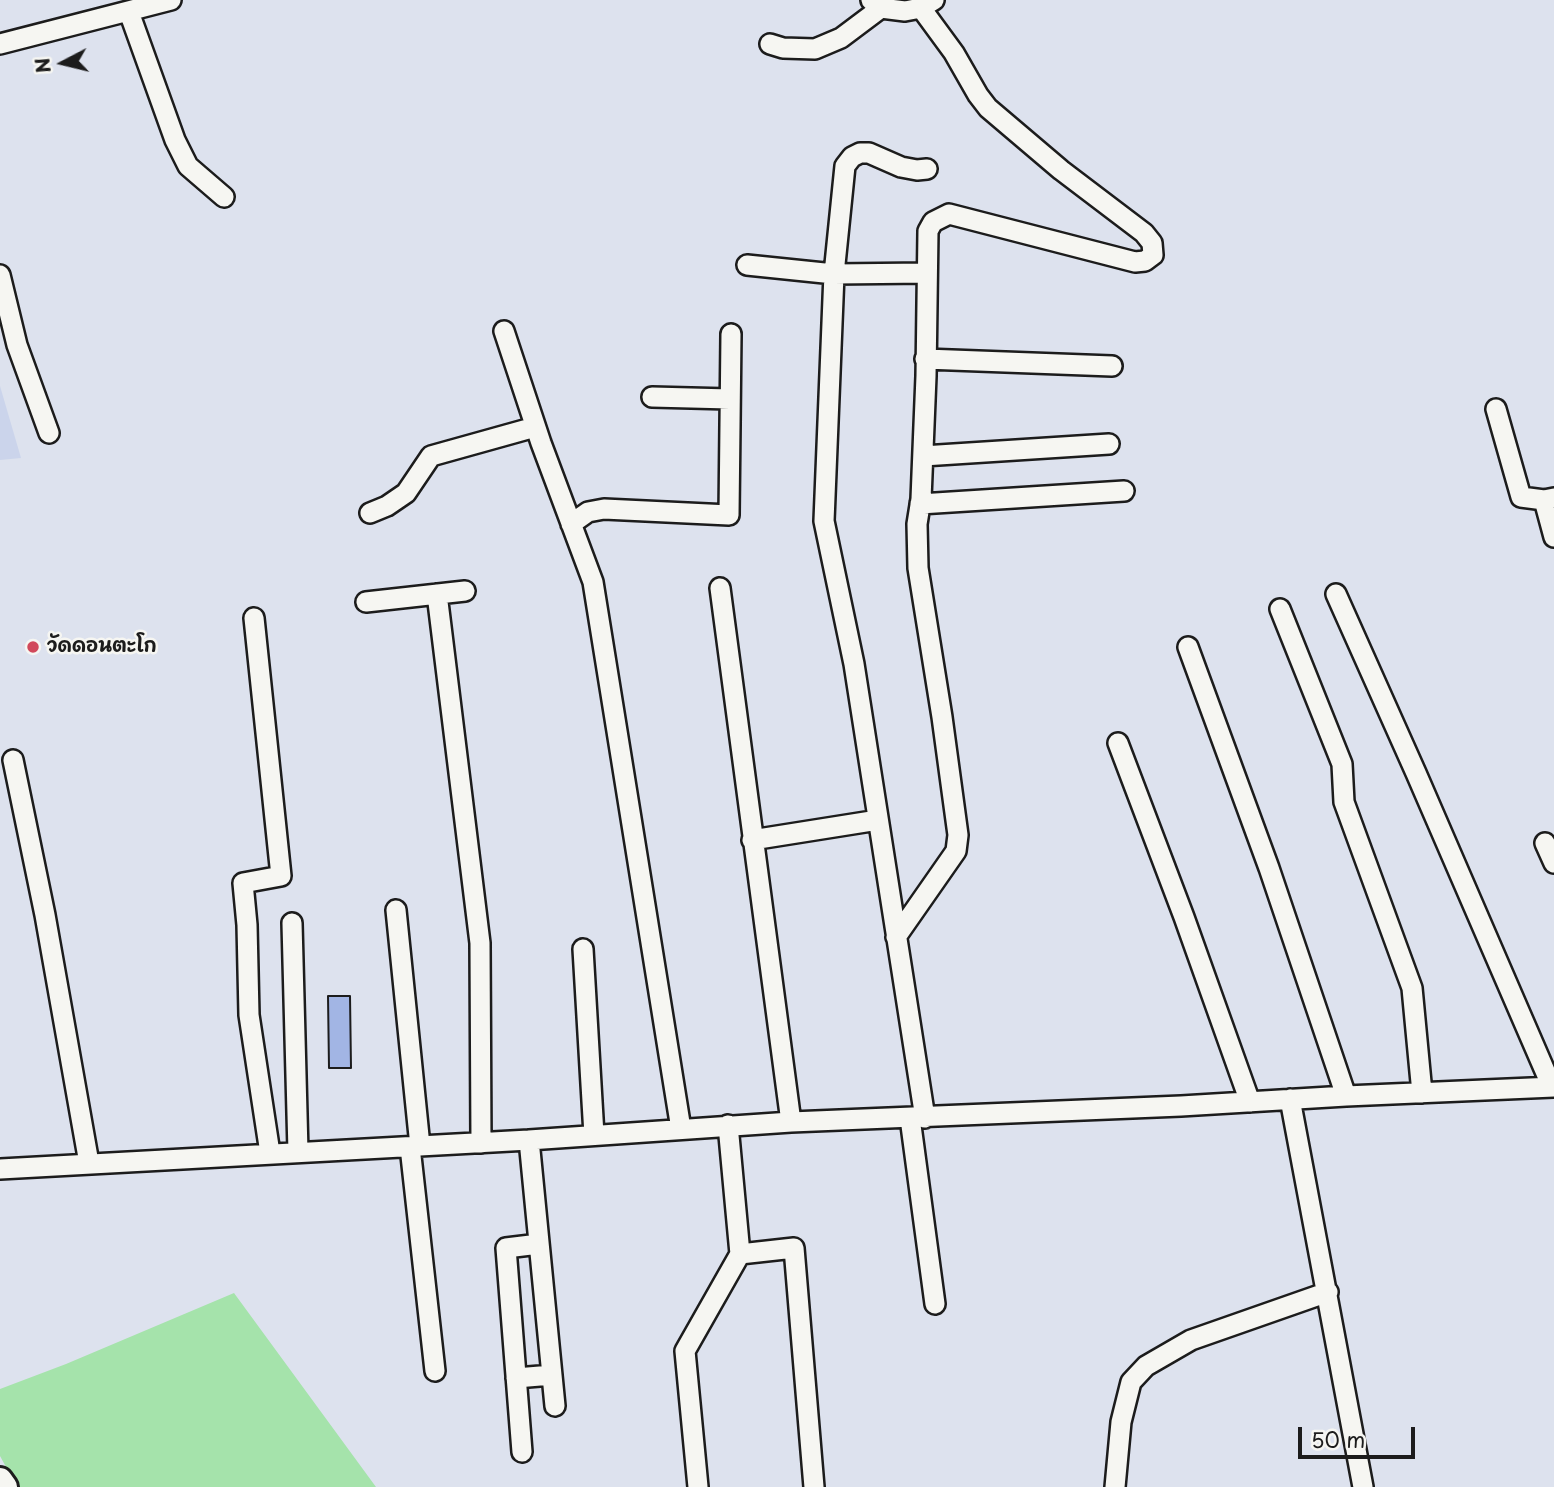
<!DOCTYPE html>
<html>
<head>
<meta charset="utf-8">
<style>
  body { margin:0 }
  #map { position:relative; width:1554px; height:1487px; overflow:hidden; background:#dde2ee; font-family:"Playpen Sans",sans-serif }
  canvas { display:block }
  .north { position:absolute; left:28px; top:28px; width:70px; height:70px; -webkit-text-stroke:5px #f6f6f2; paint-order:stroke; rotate:263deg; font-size:19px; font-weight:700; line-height:28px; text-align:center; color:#1c1c1c }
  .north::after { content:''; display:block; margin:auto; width:24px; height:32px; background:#1c1c1c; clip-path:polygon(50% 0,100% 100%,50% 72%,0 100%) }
  .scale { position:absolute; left:1298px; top:1427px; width:117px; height:32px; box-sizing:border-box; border:4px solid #1c1c1c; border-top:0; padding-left:9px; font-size:21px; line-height:24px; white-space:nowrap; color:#1c1c1c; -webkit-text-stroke:5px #f6f6f2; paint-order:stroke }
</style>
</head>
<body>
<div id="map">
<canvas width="1554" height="1487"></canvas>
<div class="north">N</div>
<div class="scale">50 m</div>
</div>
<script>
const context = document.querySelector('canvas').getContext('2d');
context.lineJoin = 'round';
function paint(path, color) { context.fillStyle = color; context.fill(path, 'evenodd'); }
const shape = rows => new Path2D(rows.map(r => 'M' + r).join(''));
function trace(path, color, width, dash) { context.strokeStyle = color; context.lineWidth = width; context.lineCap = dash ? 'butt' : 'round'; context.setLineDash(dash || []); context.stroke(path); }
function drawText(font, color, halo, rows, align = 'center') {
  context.font = font + ' "Playpen Sans","Playpen Sans Thai",sans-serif'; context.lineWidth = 5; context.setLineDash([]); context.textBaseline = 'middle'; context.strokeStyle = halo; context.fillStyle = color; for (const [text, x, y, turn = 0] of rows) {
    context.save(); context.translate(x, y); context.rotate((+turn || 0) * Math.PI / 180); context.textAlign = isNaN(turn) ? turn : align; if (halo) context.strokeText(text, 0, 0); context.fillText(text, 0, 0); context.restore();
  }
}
paint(shape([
  [0,386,21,458,0,460]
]), '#cbd4eb');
paint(shape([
  [234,1293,376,1487,17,1487,0,1456,0,1389,66,1364]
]), '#a5e3ab');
const building = shape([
  [328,996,350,996,351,1068,329,1068,328,996]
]);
paint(building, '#a2b5e4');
trace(building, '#1c1c1c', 2);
const minor = shape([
  [871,0,881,8,905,11,921,8,934,0],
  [129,12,175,140,188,166,224,197],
  [0,44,171,0],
  [770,44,783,48,815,49,841,38,881,8],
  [747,265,834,274,927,273],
  [0,275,17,345,49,433],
  [504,331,541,443,593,582,681,1129],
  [925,359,1112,366],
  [652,397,730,399],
  [1496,409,1521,497,1544,500],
  [923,456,1109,444],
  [1554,498,1544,500,1554,537],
  [920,504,1124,491],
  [370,513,387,506,406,493,431,456,535,427],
  [571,524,588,512,604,509,729,515,731,334],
  [720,588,791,1122],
  [437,594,480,943,481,1143],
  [1336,594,1416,773,1552,1087],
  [366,602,465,591],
  [1280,609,1342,764,1344,802,1412,988,1422,1093],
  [254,618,281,876,243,883,247,925,249,1015,270,1153],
  [1188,647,1269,868,1346,1096],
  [1118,743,1184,917,1250,1102],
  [13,760,45,915,89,1163],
  [752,840,878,820],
  [1545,843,1554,863],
  [396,910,420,1146],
  [292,923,298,1152],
  [896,937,956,851,958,835,942,717,918,568,917,524,921,499,926,376,928,231,933,222,949,214,1135,262,1145,261,1153,255,1152,243,1144,233,1061,170,988,108,978,95,954,53,921,8],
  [583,949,594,1135],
  [1290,1099,1363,1487],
  [910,1118,935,1304],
  [925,1118,854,664,824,521,834,274,845,166,852,157,860,153,869,153,901,167,917,170,927,169],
  [529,1140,555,1406],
  [410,1147,435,1371],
  [0,1169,529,1140,791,1122,1181,1106,1346,1096,1554,1087],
  [740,1254,794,1248,814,1487],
  [516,1378,552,1375],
  [522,1452,506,1248,539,1244],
  [698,1487,685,1351,740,1254,728,1125],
  [1115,1487,1121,1422,1131,1382,1146,1366,1191,1340,1328,1292]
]);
const major = shape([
  [0,1480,5,1487]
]);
trace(minor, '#1c1c1c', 24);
trace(major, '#1c1c1c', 30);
trace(minor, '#f6f6f2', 19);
trace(major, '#f6f6f2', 24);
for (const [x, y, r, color] of [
  [33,647,7,"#d1495b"]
]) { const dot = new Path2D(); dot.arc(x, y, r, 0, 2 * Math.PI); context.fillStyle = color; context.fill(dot); trace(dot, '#f6f6f2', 2.5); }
drawText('bold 19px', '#1c1c1c', '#f6f6f2', [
  ["วัดดอนตะโก",47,647]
], 'left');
</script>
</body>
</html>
